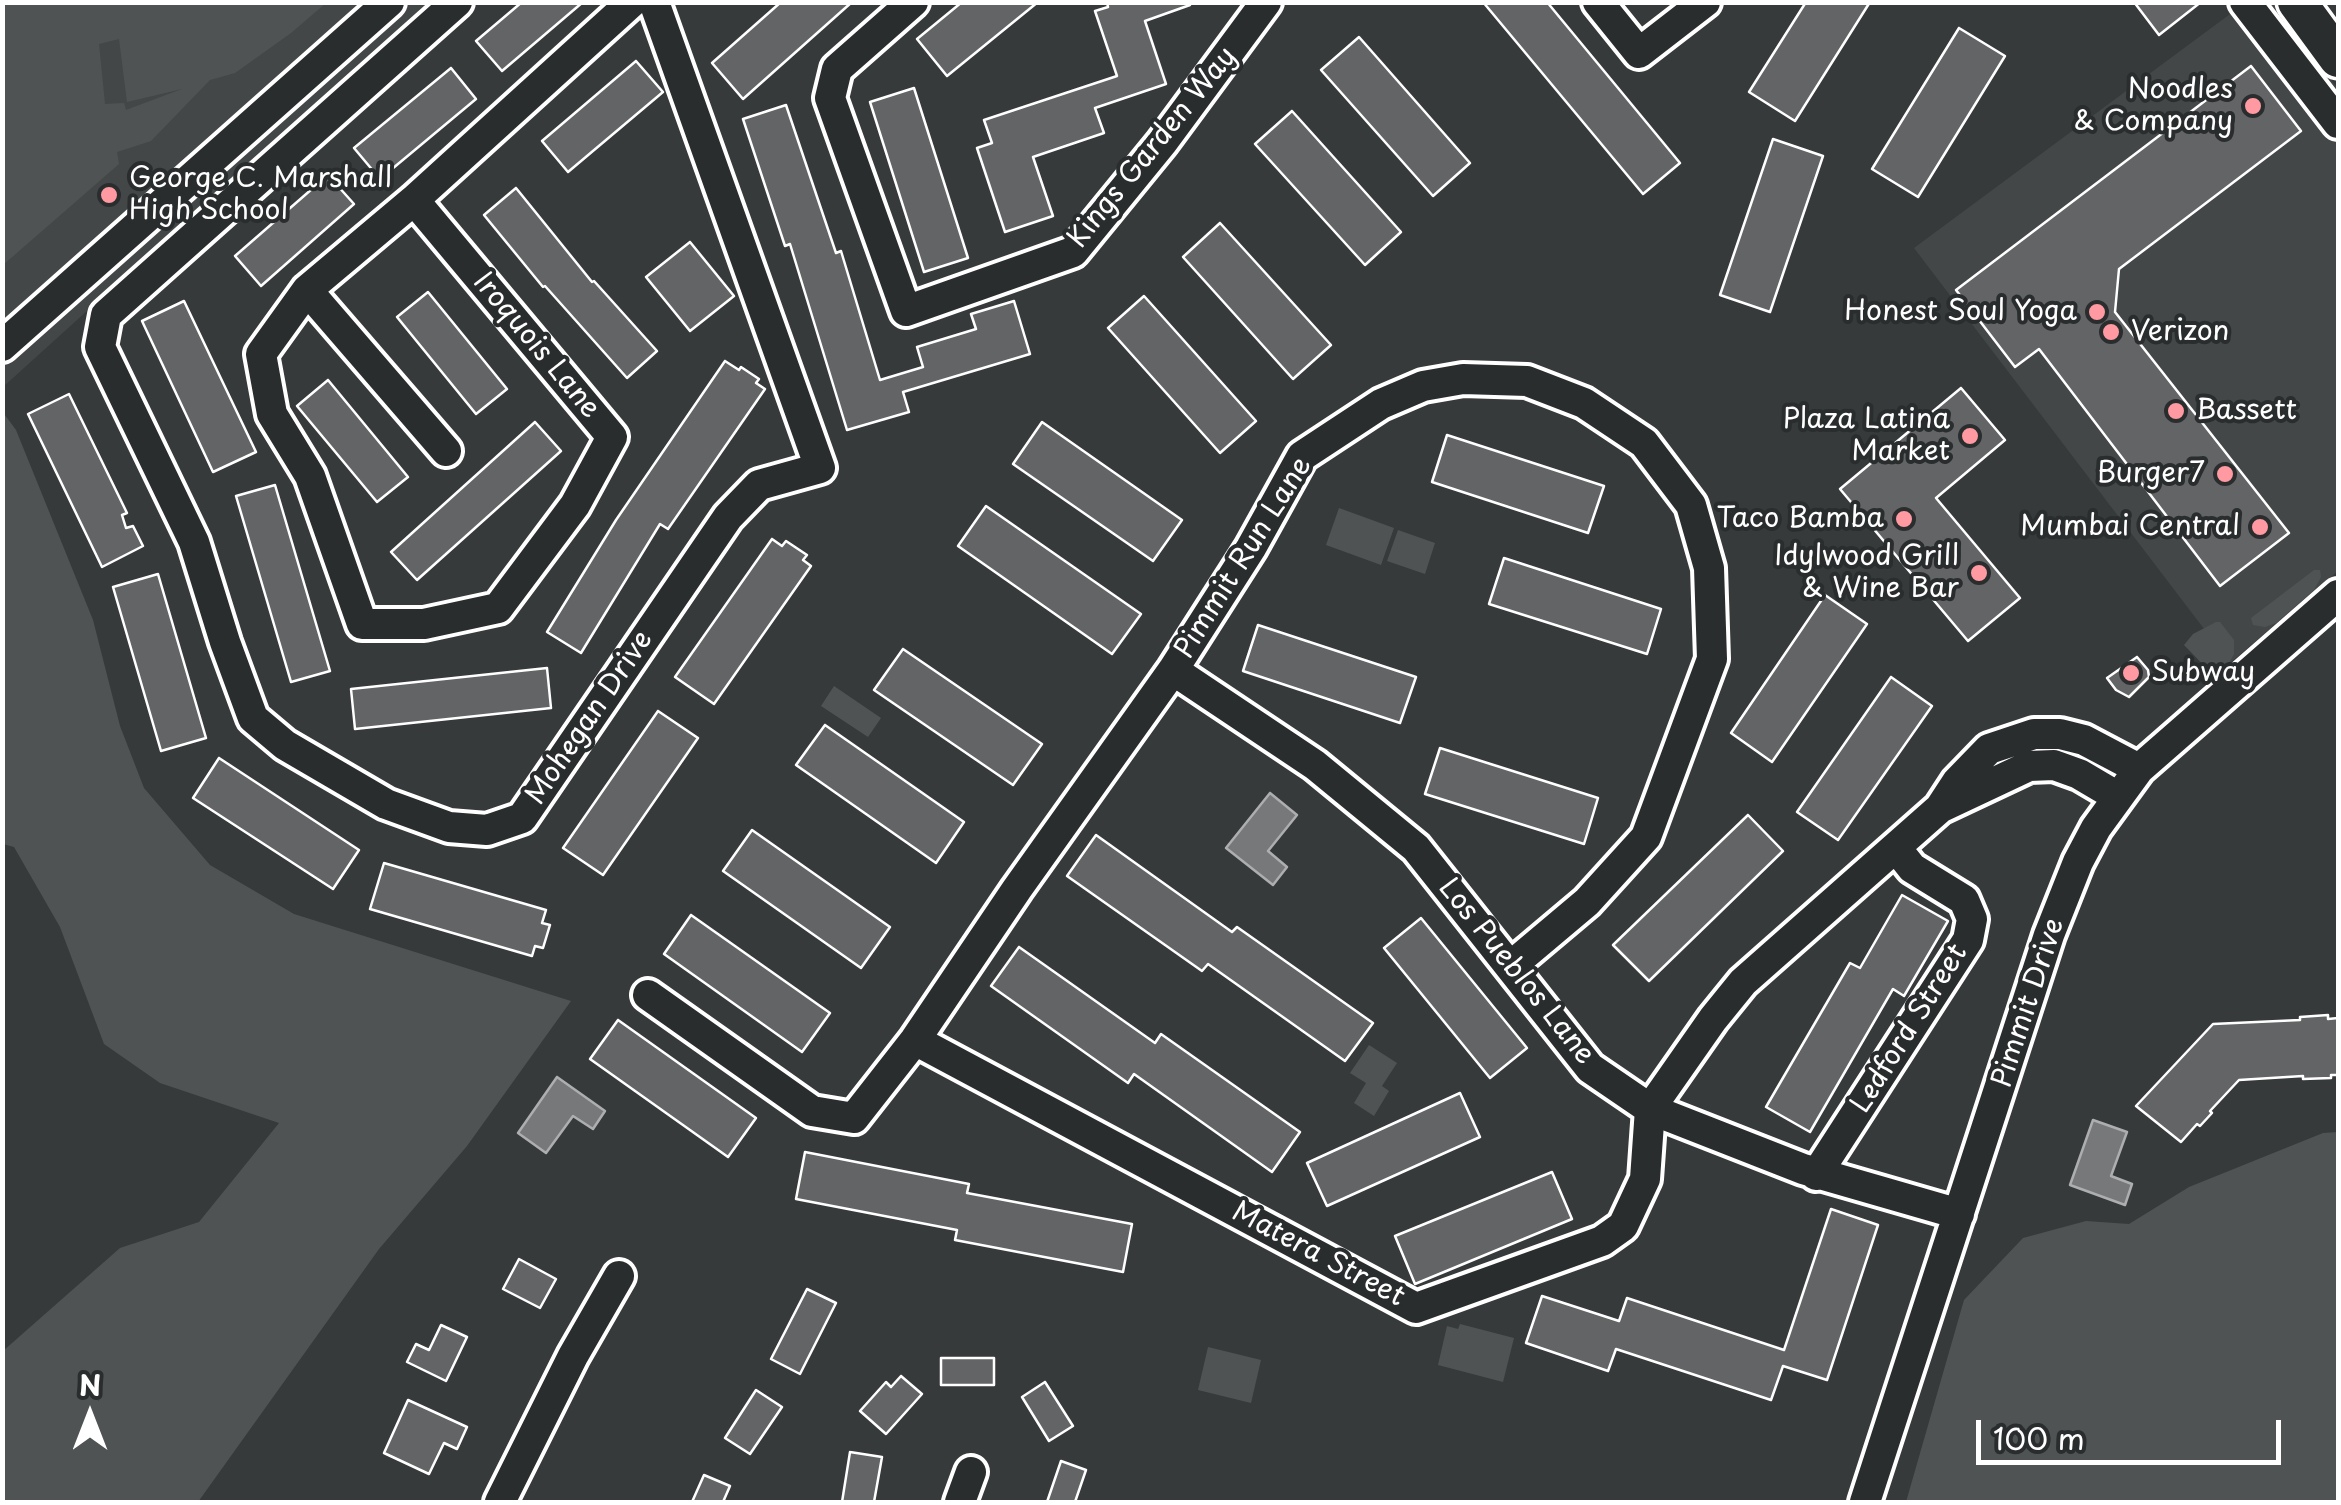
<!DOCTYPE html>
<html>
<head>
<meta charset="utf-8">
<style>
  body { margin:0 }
  #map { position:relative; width:2341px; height:1505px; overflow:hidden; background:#373a3b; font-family:"Playpen Sans",sans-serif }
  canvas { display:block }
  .frame { position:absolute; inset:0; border:5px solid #fff; pointer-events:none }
  .north { position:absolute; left:40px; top:1365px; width:100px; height:100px; -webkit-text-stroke:8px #2a2d2e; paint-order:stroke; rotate:0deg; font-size:28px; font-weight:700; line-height:40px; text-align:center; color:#fff }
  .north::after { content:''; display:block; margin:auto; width:35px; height:45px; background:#fff; clip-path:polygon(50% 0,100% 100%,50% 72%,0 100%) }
  .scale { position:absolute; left:1976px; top:1420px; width:305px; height:45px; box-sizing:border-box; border:5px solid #fff; border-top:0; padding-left:12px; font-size:30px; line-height:35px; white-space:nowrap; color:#fff; -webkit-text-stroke:8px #2a2d2e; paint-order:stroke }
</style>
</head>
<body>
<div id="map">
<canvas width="2341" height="1505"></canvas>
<div class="frame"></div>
<div class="north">N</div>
<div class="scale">100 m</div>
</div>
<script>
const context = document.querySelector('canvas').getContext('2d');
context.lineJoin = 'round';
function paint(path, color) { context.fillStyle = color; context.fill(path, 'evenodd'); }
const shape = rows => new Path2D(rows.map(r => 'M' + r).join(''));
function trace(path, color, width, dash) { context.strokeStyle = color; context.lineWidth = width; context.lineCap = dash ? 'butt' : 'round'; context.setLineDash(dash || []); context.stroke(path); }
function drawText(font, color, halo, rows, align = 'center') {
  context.font = font + ' "Playpen Sans",sans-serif'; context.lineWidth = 8; context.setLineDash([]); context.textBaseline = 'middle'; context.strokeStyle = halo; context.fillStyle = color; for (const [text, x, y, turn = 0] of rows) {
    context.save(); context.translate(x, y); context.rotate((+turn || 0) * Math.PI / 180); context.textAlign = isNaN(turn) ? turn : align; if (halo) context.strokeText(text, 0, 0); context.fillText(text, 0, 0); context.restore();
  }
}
paint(shape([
  [3,3,427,3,3,387],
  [2245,3,2272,3,2338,89,2338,427,2336,430,2338,434,2338,571,2230,663,1914,248],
  [2251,67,2301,132,2119,269,2115,312,2288,532,2220,585,2039,349,2015,367,1957,290]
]), '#444748');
paint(shape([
  [3,2,115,3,326,3,291,33,235,73,210,80,151,141,117,152,119,164,3,265],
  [119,39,127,102,182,89,126,110,124,103,105,104,99,44],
  [2,411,16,430,93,620,120,726,144,788,210,865,294,914,571,1001,467,1146,379,1249,198,1502,3,1502,3,1351,120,1248,199,1222,279,1123,160,1083,104,1044,60,927,14,847,3,844],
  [1339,508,1394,528,1381,565,1326,545],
  [1398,530,1435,543,1425,574,1387,561],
  [2314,570,2320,570,2321,577,2314,590,2276,623,2265,627,2253,625,2251,618],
  [2216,622,2220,622,2234,640,2234,654,2228,665,2212,674,2184,645,2193,634],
  [834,686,881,718,868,737,821,706],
  [1369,1045,1397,1063,1382,1086,1389,1091,1374,1116,1354,1103,1366,1083,1350,1073],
  [2338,1132,2338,1502,1906,1502,1964,1300,2023,1238,2086,1221,2129,1224,2189,1187,2323,1133],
  [1460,1324,1514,1338,1503,1382,1438,1365,1447,1326,1458,1329],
  [1208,1347,1261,1360,1251,1403,1198,1390]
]), '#505354');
const water = shape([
  [1270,793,1297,815,1268,851,1287,867,1273,885,1226,848,1270,793],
  [557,1077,605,1111,593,1129,573,1116,546,1153,518,1133,557,1077],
  [2093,1120,2127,1132,2111,1176,2132,1184,2125,1205,2070,1185,2093,1120]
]);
paint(water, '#767879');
trace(water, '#adaeaf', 2.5);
const building = shape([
  [522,2,583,2,502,71,476,41,522,2],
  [781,2,852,2,743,99,712,63,781,2],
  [962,2,1038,2,947,76,917,39,962,2],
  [1107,2,1189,2,1190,5,1145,21,1166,84,1095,108,1104,133,1033,157,1053,216,1005,232,977,148,992,143,984,120,1117,76,1095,11,1108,7,1107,2],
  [1483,2,1547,2,1680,163,1643,194,1483,2],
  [1806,2,1870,2,1795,121,1749,92,1806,2],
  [2134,2,2201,2,2159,35,2134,2],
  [1959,28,2005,56,1918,197,1872,169,1959,28],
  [1359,37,1470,163,1433,196,1321,70,1359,37],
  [636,61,663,92,568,172,542,141,636,61],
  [2251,66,2301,131,2119,269,2115,312,2289,533,2220,586,2039,349,2015,367,1956,290,2251,66],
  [451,68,476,99,380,179,354,148,451,68],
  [914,88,968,258,924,272,870,102,914,88],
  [786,105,836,253,841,251,880,380,923,367,917,347,976,329,971,314,1014,301,1030,354,903,392,909,412,847,430,790,244,785,246,743,119,786,105],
  [1292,111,1401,232,1365,265,1255,144,1292,111],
  [1773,139,1823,156,1770,312,1720,295,1773,139],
  [328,175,354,204,261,286,235,256,328,175],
  [516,188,592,282,594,281,657,351,627,378,545,286,543,287,484,215,516,188],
  [1220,223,1331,345,1293,379,1183,257,1220,223],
  [690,242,734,296,690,331,646,277,690,242],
  [428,292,507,389,476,414,397,317,428,292],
  [1144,296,1256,421,1220,453,1108,328,1144,296],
  [184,301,256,452,213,472,142,321,184,301],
  [725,361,739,370,741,367,759,379,756,383,765,389,668,529,660,524,581,653,547,632,616,520,725,361],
  [328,380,408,477,377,502,297,406,328,380],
  [1961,388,2005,440,1936,498,2020,598,1968,641,1840,489,1961,388],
  [69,394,127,513,122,515,126,528,133,526,143,546,102,567,28,414,69,394],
  [535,422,561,451,417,580,391,552,535,422],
  [1042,422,1182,520,1153,561,1013,464,1042,422],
  [1447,435,1604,486,1588,533,1432,482,1447,435],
  [275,485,330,671,291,682,236,496,275,485],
  [986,506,1141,614,1112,654,958,546,986,506],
  [772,539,782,546,786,541,807,555,803,560,811,566,714,704,675,677,772,539],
  [1504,558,1661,609,1647,654,1489,604,1504,558],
  [158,574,206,738,161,751,113,587,158,574],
  [1825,595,1867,624,1772,762,1731,733,1825,595],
  [1258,625,1416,677,1400,723,1243,671,1258,625],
  [903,649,1042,744,1013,785,874,690,903,649],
  [2137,657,2148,670,2149,677,2129,697,2116,690,2107,678,2137,657],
  [547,668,551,708,355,729,351,689,547,668],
  [1891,677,1932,706,1838,840,1797,812,1891,677],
  [658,711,698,738,603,875,563,848,658,711],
  [825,725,964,822,936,863,796,765,825,725],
  [1440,748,1598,798,1584,844,1425,794,1440,748],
  [219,758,359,850,333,889,193,798,219,758],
  [1748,815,1783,851,1649,981,1613,945,1748,815],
  [752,830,890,927,861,968,723,871,752,830],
  [1096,835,1232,932,1237,927,1373,1023,1345,1061,1208,964,1202,971,1067,876,1096,835],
  [384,863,546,910,542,923,550,925,543,948,535,946,532,956,370,909,384,863],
  [1902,895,1948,921,1904,996,1893,989,1810,1132,1766,1107,1850,963,1860,968,1902,895],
  [691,915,830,1013,802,1052,664,954,691,915],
  [1421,918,1527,1048,1490,1078,1384,948,1421,918],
  [1019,947,1155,1043,1161,1034,1300,1132,1272,1172,1134,1074,1128,1083,991,986,1019,947],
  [2328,1015,2328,1019,2338,1018,2338,1075,2331,1075,2331,1078,2303,1079,2303,1076,2239,1080,2210,1111,2212,1113,2200,1126,2197,1124,2181,1142,2136,1106,2213,1024,2300,1020,2300,1017,2328,1015],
  [618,1020,756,1118,728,1157,590,1059,618,1020],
  [1460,1093,1480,1137,1327,1206,1307,1163,1460,1093],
  [805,1152,969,1184,967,1193,1132,1224,1123,1272,955,1240,957,1230,796,1199,805,1152],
  [1552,1172,1572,1219,1415,1284,1395,1236,1552,1172],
  [1831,1209,1878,1225,1827,1380,1783,1366,1771,1400,1616,1349,1608,1371,1526,1343,1542,1296,1619,1321,1627,1298,1784,1350,1831,1209],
  [519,1259,556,1279,540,1308,503,1289,519,1259],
  [807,1289,836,1303,800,1374,771,1359,807,1289],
  [441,1325,467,1337,446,1381,407,1362,416,1344,429,1350,441,1325],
  [941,1358,994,1358,994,1385,941,1385,941,1358],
  [901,1376,922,1394,886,1434,860,1411,886,1382,891,1387,901,1376],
  [1045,1382,1073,1426,1049,1441,1022,1397,1045,1382],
  [756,1390,782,1407,750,1454,725,1438,756,1390],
  [408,1400,467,1427,457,1449,444,1443,429,1474,384,1453,408,1400],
  [850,1452,882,1457,874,1502,842,1502,850,1452],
  [1061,1461,1086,1470,1075,1502,1047,1502,1061,1461],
  [704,1475,730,1486,723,1502,692,1502,704,1475]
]);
paint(building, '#636465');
trace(building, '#fff', 2.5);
const minor = shape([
  [457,2,106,315,100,347,194,542,225,642,253,718,285,745,386,804,449,827,487,830,522,818,728,517,759,485,820,468,654,2],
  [913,2,837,69,830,98,906,311,1073,252,1162,143,1266,2],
  [1598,2,1639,53,1705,2],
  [2245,2,2338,123],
  [414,200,612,437,575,505,498,608,424,624,362,624,310,476,272,414,261,354,307,290,414,200,632,2],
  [307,290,446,451],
  [2,346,389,2],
  [1173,670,1315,765,1416,848,1590,1068,1650,1109,1803,1169,1959,1214],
  [1942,807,2029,766,2054,765,2079,774,2118,797],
  [648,995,812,1111,854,1118,915,1040,1017,889,1173,670,1251,548,1302,456,1381,404,1423,386,1463,379,1527,381,1584,403,1644,443,1691,505,1709,568,1712,659,1646,837,1587,902,1511,966],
  [915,1040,1416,1308,1602,1241,1623,1226,1645,1179,1650,1109,1713,1019,1743,982,1940,808,1957,782,1989,749,2034,734,2060,734,2084,740,2139,769],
  [1816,1175,1968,940,1972,919,1964,900,1912,868,1897,849],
  [500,1502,573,1356,619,1276],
  [960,1502,971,1472],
  [1865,1502,2049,935,2078,862,2096,828,2139,769,2338,595]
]);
const major = shape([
  [2297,2,2338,58]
]);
trace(minor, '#fff', 38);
trace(major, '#fff', 45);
trace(minor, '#2a2d2e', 30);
trace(major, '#2a2d2e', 38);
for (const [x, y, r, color] of [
  [2253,106,10,"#ff9aa2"],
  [109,195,10,"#ff9aa2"],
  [2097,312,10,"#ff9aa2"],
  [2111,332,10,"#ff9aa2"],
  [2176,411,10,"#ff9aa2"],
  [1970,436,10,"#ff9aa2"],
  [2225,474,10,"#ff9aa2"],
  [1904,519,10,"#ff9aa2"],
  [2260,527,10,"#ff9aa2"],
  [1979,573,10,"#ff9aa2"],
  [2131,673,10,"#ff9aa2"]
]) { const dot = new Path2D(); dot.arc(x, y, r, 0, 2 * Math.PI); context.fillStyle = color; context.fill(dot); trace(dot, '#2a2d2e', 4); }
drawText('28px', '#fff', '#2a2d2e', [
  ["Noodles",2233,90],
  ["& Company",2233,122],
  ["George C. Marshall",129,179,"left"],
  ["High School",129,211,"left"],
  ["Honest Soul Yoga",2077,312],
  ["Verizon",2131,332,"left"],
  ["Bassett",2196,411,"left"],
  ["Plaza Latina",1950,420],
  ["Market",1950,452],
  ["Burger7",2205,474],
  ["Taco Bamba",1884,519],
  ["Mumbai Central",2240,527],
  ["Idylwood Grill",1959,557],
  ["& Wine Bar",1959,589],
  ["Subway",2151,673,"left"]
], 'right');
drawText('28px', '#fff', '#2a2d2e', [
  ["Kings Garden Way",1153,148,-51],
  ["Iroquois Lane",536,346,50],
  ["Pimmit Run Lane",1244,558,-58],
  ["Mohegan Drive",590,718,-56],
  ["Los Pueblos Lane",1516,972,51],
  ["Pimmit Drive",2029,1003,-72],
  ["Ledford Street",1910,1029,-58],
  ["Matera Street",1318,1255,28]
]);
</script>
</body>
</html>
